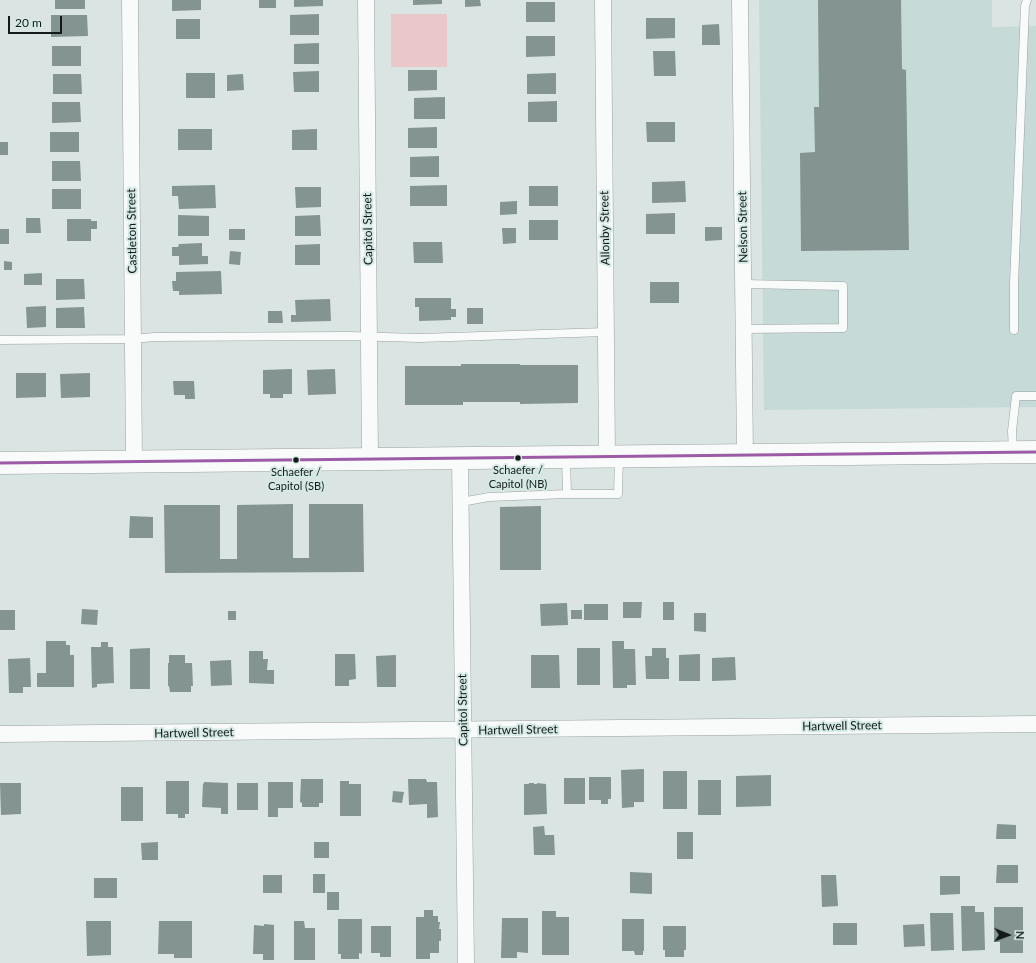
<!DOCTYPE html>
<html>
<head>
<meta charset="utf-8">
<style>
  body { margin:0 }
  #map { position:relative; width:1036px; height:963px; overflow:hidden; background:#dae4e2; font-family:Lato,sans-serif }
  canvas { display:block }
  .north { position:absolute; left:988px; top:915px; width:40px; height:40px; -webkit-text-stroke:3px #d5e9e5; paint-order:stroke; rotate:91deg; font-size:11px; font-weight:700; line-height:16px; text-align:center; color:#121918 }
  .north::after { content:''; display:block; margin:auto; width:14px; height:18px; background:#121918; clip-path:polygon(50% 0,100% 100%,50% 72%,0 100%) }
  .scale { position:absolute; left:8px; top:16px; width:54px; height:18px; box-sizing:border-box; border:2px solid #121918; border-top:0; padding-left:5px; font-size:12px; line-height:14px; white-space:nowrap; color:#121918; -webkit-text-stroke:3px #d5e9e5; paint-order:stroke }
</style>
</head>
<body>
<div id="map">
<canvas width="1036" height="963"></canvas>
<div class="north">N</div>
<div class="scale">20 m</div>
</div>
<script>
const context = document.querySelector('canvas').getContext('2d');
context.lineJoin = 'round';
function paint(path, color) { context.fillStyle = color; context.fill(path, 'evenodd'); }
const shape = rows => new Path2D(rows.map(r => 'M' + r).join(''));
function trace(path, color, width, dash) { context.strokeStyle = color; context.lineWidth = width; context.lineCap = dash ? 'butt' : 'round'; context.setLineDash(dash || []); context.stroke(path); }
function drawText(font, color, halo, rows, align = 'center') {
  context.font = font + ' Lato,sans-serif'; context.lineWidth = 4; context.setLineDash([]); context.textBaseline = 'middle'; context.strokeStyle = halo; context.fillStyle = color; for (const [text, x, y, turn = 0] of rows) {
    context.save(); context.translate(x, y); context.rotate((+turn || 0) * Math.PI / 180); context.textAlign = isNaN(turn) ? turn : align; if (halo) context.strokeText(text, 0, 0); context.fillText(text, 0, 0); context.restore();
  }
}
paint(shape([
  [759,0,992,0,992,27,1036,26,1036,407,764,410]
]), '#c6dad7');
paint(shape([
  [391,14,447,14,447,67,391,67]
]), '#eac7c9');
paint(shape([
  [55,0,85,0,85,9,55,9],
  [172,0,201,0,201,10,172,11],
  [259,0,276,0,276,8,259,8],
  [294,0,323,0,323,6,294,7],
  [413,0,442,0,442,4,413,5],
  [465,0,480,0,481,6,465,7],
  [818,0,901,0,902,69,906,70,909,250,801,251,800,153,815,152,814,107,819,107],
  [526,2,555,2,555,22,526,22],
  [319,14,319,35,290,35,290,15],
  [51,15,87,15,88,36,51,37],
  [646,18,675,18,675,38,646,39],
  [176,19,200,19,200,39,176,39],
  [719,24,720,45,702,45,702,25],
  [526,36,555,36,555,56,526,57],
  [319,43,319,64,294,64,294,44],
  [52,46,81,46,81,66,52,66],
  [653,51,675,51,676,76,654,76],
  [408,70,437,70,437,90,408,91],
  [319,71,319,92,294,92,293,72],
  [186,73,215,73,215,98,186,98],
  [556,73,556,94,527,94,527,74],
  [53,74,81,74,82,94,53,94],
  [243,74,244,90,227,91,227,75],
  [445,97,445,119,414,119,414,98],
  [557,101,557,122,528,122,528,102],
  [52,102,80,102,81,122,52,123],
  [646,122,675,122,675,142,647,142],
  [437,127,437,148,408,148,408,128],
  [178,129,212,129,212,150,178,150],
  [317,129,317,150,292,150,292,130],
  [50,132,79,132,79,152,50,152],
  [0,142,8,142,8,155,0,155],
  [439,156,439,177,410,177,410,157],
  [52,161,80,161,81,181,52,181],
  [685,181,686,202,652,203,652,182],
  [215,185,216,208,179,209,178,196,172,196,172,186],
  [447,185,447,206,410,206,410,186],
  [529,186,558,186,558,206,529,206],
  [295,187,321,187,321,207,296,208],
  [52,189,81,189,81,209,52,209],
  [517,201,517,214,500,215,500,202],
  [675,213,675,234,646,234,646,214],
  [178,215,209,216,209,236,178,236],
  [320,215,321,236,295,236,295,216],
  [26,218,40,218,41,233,26,233],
  [67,219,91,219,91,221,97,221,97,229,91,229,91,241,67,241],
  [529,220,558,220,558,240,529,240],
  [705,227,722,227,722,240,705,241],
  [502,228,516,228,516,243,503,244],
  [0,229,9,229,9,244,0,244],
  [229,229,245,229,245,240,229,240],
  [413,242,442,242,443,263,414,263],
  [202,243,202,256,208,256,208,264,179,265,179,256,172,256,172,247,178,247,179,244],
  [320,244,320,265,295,265,295,245],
  [230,251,241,252,240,265,229,264],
  [4,261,12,262,12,270,4,270],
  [221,271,222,294,179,295,179,291,173,291,172,281,176,281,176,272],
  [42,273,42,285,24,285,24,274],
  [56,279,84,279,85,299,56,300],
  [650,282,679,282,679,303,650,303],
  [415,298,451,298,451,309,456,309,456,317,451,317,451,320,419,321,419,307,415,307],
  [330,299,331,321,291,322,291,315,296,315,295,300],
  [46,306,46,327,27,328,26,307],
  [84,307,85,328,56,328,56,308],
  [467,308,483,308,483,324,467,324],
  [268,311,282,311,283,323,268,323],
  [461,364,520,364,520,365,578,365,578,403,520,404,520,402,463,402,463,405,405,405,405,366,461,366],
  [292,369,292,394,283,394,283,398,270,398,270,394,263,394,263,370],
  [335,369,336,394,308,395,307,370],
  [16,373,46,373,46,397,16,398],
  [90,373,90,397,61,398,60,374],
  [173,381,194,381,195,399,185,399,185,395,174,395],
  [293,504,293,558,309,558,309,504,363,504,364,572,165,573,164,505,220,505,220,559,237,559,237,505],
  [541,506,541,570,500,570,500,507],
  [130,516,153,517,153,538,129,538],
  [623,602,642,602,641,618,623,618],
  [663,602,674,602,674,620,663,620],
  [567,603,568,625,541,626,540,604],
  [584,604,608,604,608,620,584,620],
  [82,609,98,610,97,625,81,624],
  [0,610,15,610,15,630,0,630],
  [571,610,582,610,582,619,571,619],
  [228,611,236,611,236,620,228,620],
  [694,613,706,613,706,632,694,631],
  [46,641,66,641,66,645,70,645,70,655,74,655,74,687,37,687,37,673,46,673],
  [612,641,624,641,624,649,635,649,636,685,627,685,627,688,613,688],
  [101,642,108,642,108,647,113,647,114,683,97,684,97,687,92,688,91,647,101,647],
  [150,648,150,689,130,689,130,649],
  [577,648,600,648,600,685,577,685],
  [652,648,666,648,666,658,669,658,669,679,646,679,645,656,652,656],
  [249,651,263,651,263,659,268,659,267,670,274,670,274,684,249,683],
  [335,654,355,654,356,679,349,680,349,686,335,686],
  [700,654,700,681,679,681,679,655],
  [169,655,185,655,185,663,192,663,193,686,191,686,191,692,170,692,169,686,168,686,168,663,169,663],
  [396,655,396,687,377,687,376,656],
  [531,655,559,655,560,688,531,688],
  [735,657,736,680,712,681,712,658],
  [30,658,31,687,23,687,23,693,9,693,8,659],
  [231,660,232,685,211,686,210,661],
  [644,769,644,802,634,802,634,807,622,808,621,770],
  [663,771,687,771,687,809,663,809],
  [771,775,771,806,736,807,736,776],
  [589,777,611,777,611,799,608,799,608,804,601,804,601,800,589,800],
  [564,778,585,778,585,804,564,804],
  [301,779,323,779,323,803,319,803,319,807,302,807,302,803,300,802],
  [408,779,426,779,427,782,437,782,438,817,427,818,427,804,409,805],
  [698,780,721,780,721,815,698,815],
  [166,781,189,781,189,814,185,814,185,818,178,818,178,814,166,814],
  [340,781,349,781,349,784,361,784,361,816,340,816],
  [204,782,228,783,228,814,221,814,221,808,202,807,203,783,204,784],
  [268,782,293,782,293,808,278,808,278,817,268,817],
  [0,783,21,783,21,814,1,815],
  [237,783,258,783,258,810,237,810],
  [529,783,534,783,534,784,537,784,537,783,546,784,547,814,524,815,524,784,529,784],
  [121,787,143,787,143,821,121,821],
  [393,791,404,792,402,803,392,802],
  [997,824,1016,825,1016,839,996,839],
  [544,826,545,835,554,835,555,855,534,855,533,827],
  [677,832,693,832,693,859,677,859],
  [158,842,158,860,142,860,141,843],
  [314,842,329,842,329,858,314,858],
  [997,865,1018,865,1018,883,996,883],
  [630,872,652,873,652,894,630,893],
  [313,874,325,874,325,893,313,893],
  [263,875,282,875,282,893,263,893],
  [821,875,836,875,838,906,822,907],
  [940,876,960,876,960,894,940,895],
  [94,878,117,878,117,898,94,898],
  [327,892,339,892,339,910,327,910],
  [961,906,975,906,975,912,984,912,985,950,962,951],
  [994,907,1023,907,1023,953,1000,953,1000,942,994,942],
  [424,910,433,910,433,916,438,916,438,922,440,922,439,929,441,929,441,941,439,941,439,953,430,953,430,959,416,959,416,917,424,917],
  [542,911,556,911,556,917,569,917,569,955,542,955],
  [930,913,953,913,954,950,931,951],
  [502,918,528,918,528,953,517,952,517,958,501,958],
  [338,919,362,919,362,954,359,953,359,959,341,959,341,954,338,954],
  [622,919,644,919,644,951,643,951,643,955,635,955,634,951,622,951],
  [86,921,111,921,111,955,87,956],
  [159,921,192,921,192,958,174,958,174,954,158,954],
  [294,921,304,921,305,928,315,928,315,960,294,960],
  [833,923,857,923,857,945,833,945],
  [264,924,274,925,274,960,263,960,263,954,253,954,254,925,264,926],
  [924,924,925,946,904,947,903,925],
  [371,926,391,926,391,957,380,957,380,953,371,953],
  [663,926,686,926,686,950,684,950,684,957,665,957,665,950,663,950]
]), '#839491');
const lane = shape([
  [744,284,843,286,843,328,744,329],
  [1014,330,1014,284,1025,6,1027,0],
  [0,340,133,339,154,337,348,336,420,338,606,332],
  [1013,452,1012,431,1016,396,1036,396],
  [566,458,567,494,618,494,619,457],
  [461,502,489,497,567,494]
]);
const street = shape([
  [130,0,134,461],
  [366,0,370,459],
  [603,0,607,456],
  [740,0,745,455],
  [460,458,466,963],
  [0,734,1036,724]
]);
const secondary = shape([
  [0,463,1036,452]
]);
trace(lane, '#9aa1a0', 9);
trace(street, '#9aa1a0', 17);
trace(secondary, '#9aa1a0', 23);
trace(lane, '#f9fbfb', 8);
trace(street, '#f9fbfb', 16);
trace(secondary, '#f9fbfb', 22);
trace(shape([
  [0,463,1036,452]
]), '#9b5ba5', 3);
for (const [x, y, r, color] of [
  [518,458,3.5,"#121918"],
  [296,460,3.5,"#121918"]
]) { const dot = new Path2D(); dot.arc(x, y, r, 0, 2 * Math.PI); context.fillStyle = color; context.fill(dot); trace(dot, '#d5e9e5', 1.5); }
drawText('11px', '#121918', '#d5e9e5', [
  ["Schaefer /",518,470],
  ["Capitol (NB)",518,484],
  ["Schaefer /",296,472],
  ["Capitol (SB)",296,486]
]);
drawText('12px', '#121918', '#d5e9e5', [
  ["Nelson Street",743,227,-91],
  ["Allonby Street",605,228,-91],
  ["Capitol Street",368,229,-91],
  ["Castleton Street",132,231,-91],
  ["Capitol Street",463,710,-91],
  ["Hartwell Street",842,726,-1],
  ["Hartwell Street",518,730,-1],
  ["Hartwell Street",194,733,-1]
]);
</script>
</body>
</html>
